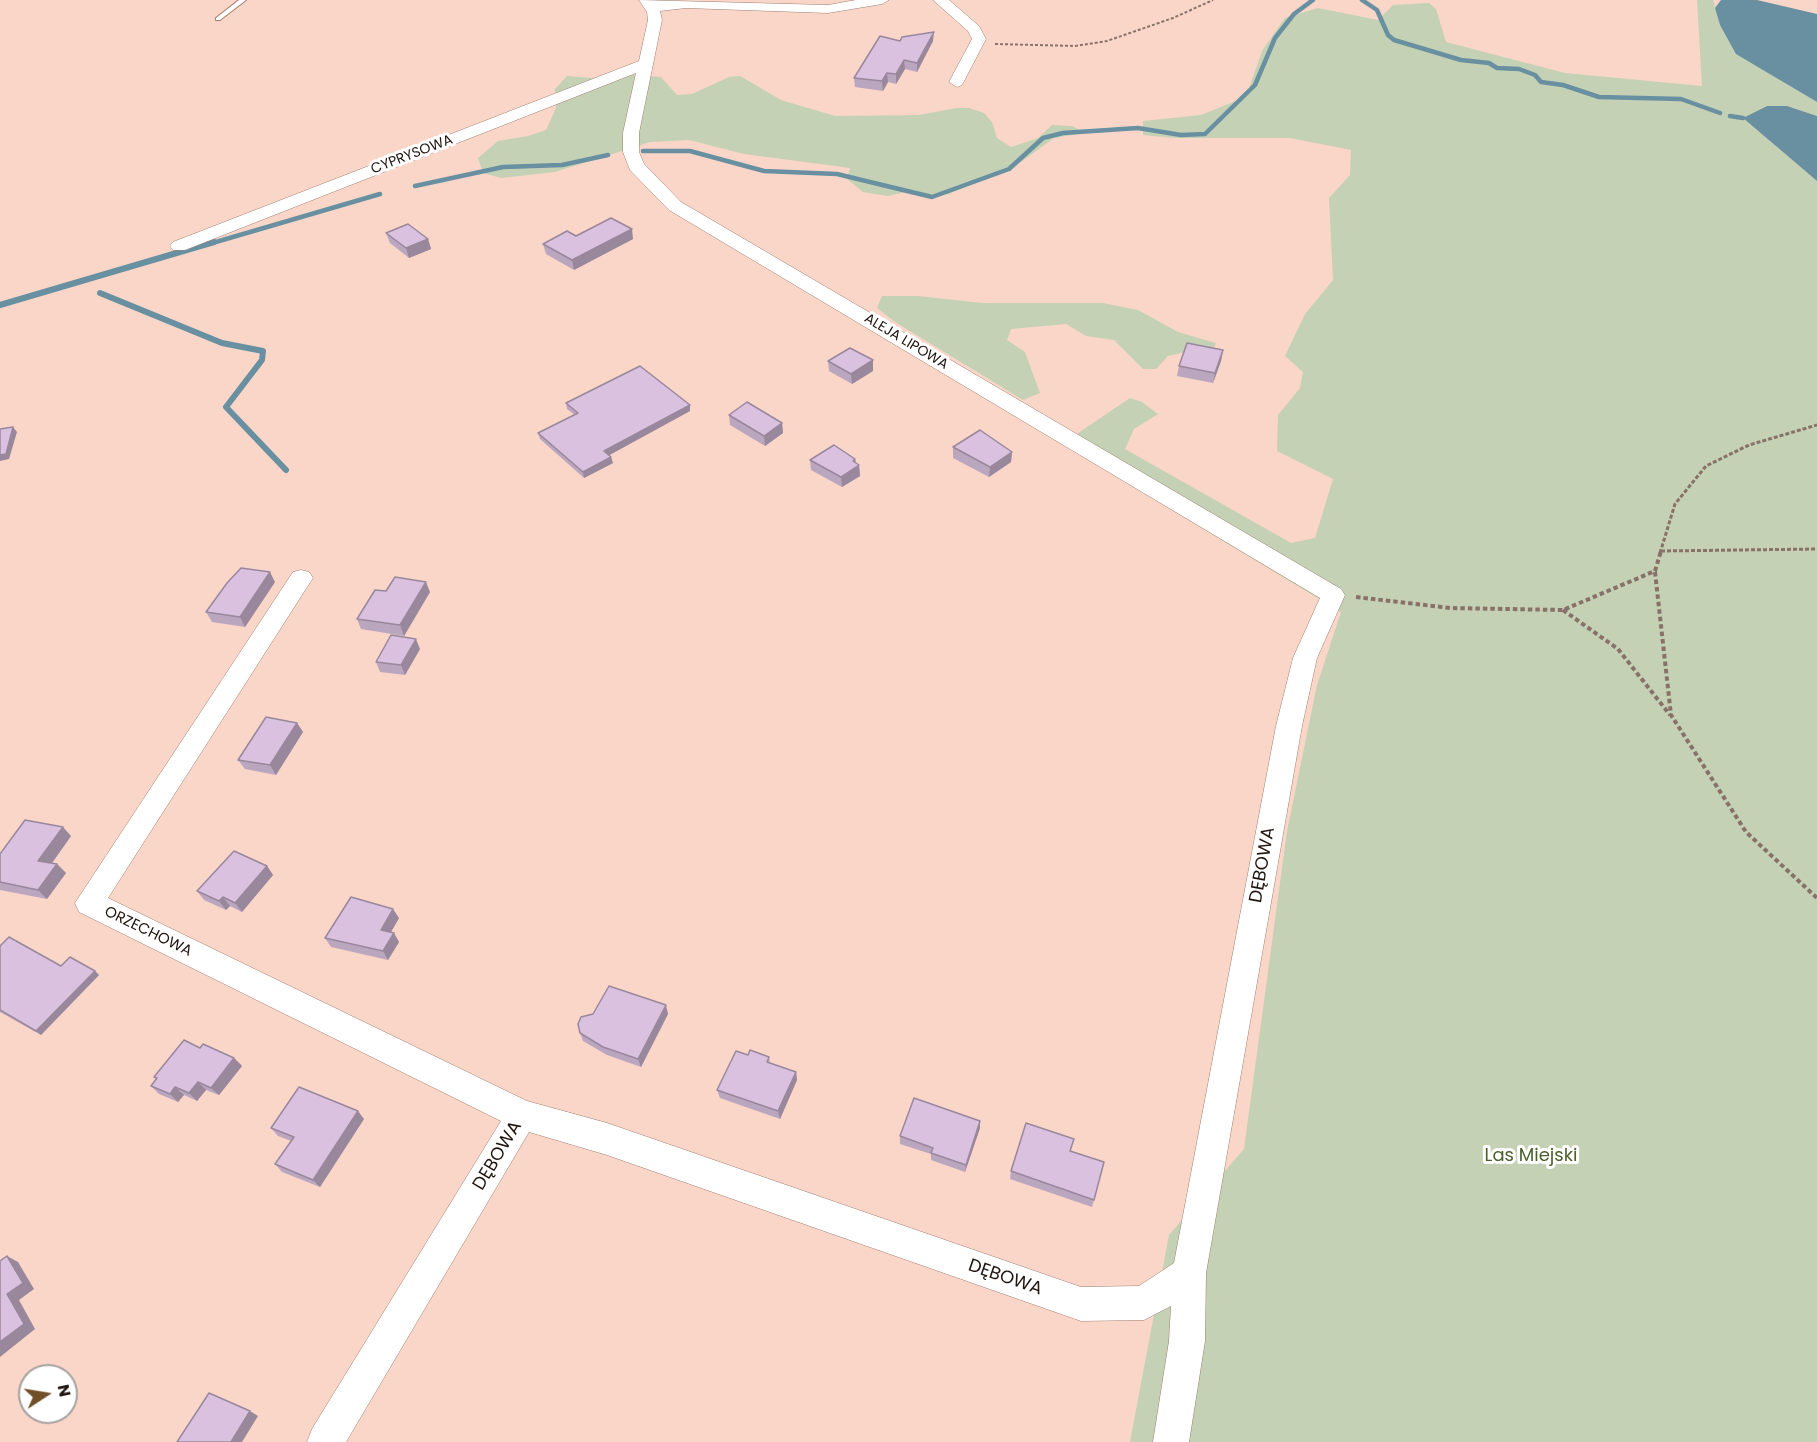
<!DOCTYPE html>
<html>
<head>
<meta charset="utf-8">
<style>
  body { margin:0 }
  #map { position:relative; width:1817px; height:1442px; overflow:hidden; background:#fad6c8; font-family:Poppins,sans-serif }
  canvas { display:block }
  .north { position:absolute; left:18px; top:1364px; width:60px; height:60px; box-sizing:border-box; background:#fff; border:2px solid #a6a19f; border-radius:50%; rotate:78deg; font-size:16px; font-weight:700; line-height:24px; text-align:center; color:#211510 }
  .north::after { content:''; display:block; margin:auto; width:21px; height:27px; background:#714f27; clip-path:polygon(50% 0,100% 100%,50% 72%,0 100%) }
</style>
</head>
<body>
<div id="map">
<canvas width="1817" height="1442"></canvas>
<div class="north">N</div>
</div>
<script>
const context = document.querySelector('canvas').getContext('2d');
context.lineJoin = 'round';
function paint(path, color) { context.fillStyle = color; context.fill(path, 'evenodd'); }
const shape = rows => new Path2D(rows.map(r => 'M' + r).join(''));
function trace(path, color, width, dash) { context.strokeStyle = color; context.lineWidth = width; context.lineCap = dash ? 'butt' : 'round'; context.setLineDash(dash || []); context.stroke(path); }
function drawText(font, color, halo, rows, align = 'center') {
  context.font = font + ' Poppins,sans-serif'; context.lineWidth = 6; context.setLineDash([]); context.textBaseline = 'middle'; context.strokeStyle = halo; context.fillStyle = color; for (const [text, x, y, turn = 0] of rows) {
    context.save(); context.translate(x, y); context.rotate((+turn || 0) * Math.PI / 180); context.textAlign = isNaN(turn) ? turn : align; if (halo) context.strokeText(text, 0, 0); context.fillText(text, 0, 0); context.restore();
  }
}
paint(shape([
  [1697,0,1713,0,1720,25,1788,85,1817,102,1817,116,1787,106,1767,106,1743,118,1817,181,1817,1442,1130,1442,1169,1235,1244,1149,1287,831,1317,685,1341,612,1062,444,1130,398,1142,402,1158,414,1134,429,1125,449,1291,543,1315,538,1333,479,1277,451,1278,415,1300,388,1303,372,1285,356,1305,314,1333,280,1329,198,1350,175,1351,150,1290,138,1174,138,1143,135,1143,121,1201,115,1246,97,1262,51,1285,18,1318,8,1378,20,1393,5,1429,3,1436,9,1446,42,1565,73,1702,86],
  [616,73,661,77,677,95,692,94,729,77,740,76,781,100,835,116,919,115,956,108,969,108,984,113,992,122,997,138,1011,147,1038,138,1052,125,1072,126,1085,133,1054,138,1021,162,949,194,932,197,906,192,887,196,863,192,847,179,850,168,744,154,689,140,650,142,555,172,501,178,483,173,478,158,498,141,528,136,546,130,556,108,555,89,567,76,593,78],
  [882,296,919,296,982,303,1103,303,1138,310,1178,332,1216,343,1212,352,1190,351,1168,356,1156,369,1143,369,1114,340,1086,336,1066,324,1011,329,1007,340,1025,352,1040,393,1023,400,895,322,877,308]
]), '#c4d1b4');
paint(shape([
  [1721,0,1757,0,1817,14,1817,102,1736,54,1720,25,1715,8],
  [1767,106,1787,106,1817,116,1817,181,1743,118]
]), '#6990a0');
trace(shape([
  [1362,0,1377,10,1388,35,1394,40,1461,60,1489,63,1497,68,1519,69,1535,75,1541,82,1563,85,1599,97,1681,99,1720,113],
  [1730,116,1743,118],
  [643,151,690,151,764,171,837,174,932,197,1009,169,1043,138,1063,133,1138,128,1181,135,1205,134,1255,85,1275,38,1294,14,1313,0],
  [415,186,503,167,562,165,608,155],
  [209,244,380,194]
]), '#6990a0', 4.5);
trace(shape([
  [100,293,222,343,263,351,262,360,226,407,286,470],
  [0,305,214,242]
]), '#6990a0', 6);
const lane = shape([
  [239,0,246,0,220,20,216,20,216,18,239,0]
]);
const street = shape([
  [639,0,828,5,856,0,889,0,882,4,828,13,686,8,660,11,662,20,639,133,639,152,644,164,681,202,1341,589,1345,595,1317,658,1302,726,1206,1273,1205,1341,1189,1442,1153,1442,1169,1341,1171,1306,1144,1320,1081,1321,607,1155,529,1132,346,1442,307,1442,312,1429,501,1121,79,912,75,903,293,572,301,570,309,572,313,578,309,584,108,898,527,1101,607,1123,1081,1287,1139,1286,1174,1263,1276,726,1293,658,1320,598,669,210,630,170,623,152,623,133,636,73,185,250,173,250,170,246,173,242,639,61,648,20,647,12,639,0],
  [933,0,949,0,979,26,986,39,962,85,957,87,949,82,972,39,968,31,933,0]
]);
trace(lane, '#9e7e71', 2);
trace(street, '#9e7e71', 1);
trace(shape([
  [995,44,1075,46,1107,41,1173,18,1213,0]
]), '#887168', 2, [3, 2]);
trace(shape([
  [1661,551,1817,549],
  [1660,553,1675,504,1706,466,1749,445,1817,425]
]), '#887168', 3, [4, 2]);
trace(shape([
  [1655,572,1671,715,1746,832,1817,898],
  [1356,597,1450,608,1563,610,1655,571,1661,551],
  [1563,610,1618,649,1670,715]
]), '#887168', 4, [4.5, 3]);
paint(lane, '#fff');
paint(street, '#fff');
paint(shape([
  [900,41,933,41,917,72,905,69,896,84,888,82,883,91,855,87,854,78],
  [386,233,428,239,431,249,409,258,390,243],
  [576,236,633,239,574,270,546,254,543,244],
  [1223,350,1221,361,1213,383,1177,376,1179,366],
  [873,360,873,371,852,384,829,371,828,361],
  [566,403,690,405,690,411,609,455,613,463,584,478,540,439,538,433,575,415,567,409],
  [729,415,782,423,783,433,765,446,730,425],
  [953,447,1012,452,1011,462,989,477,953,458],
  [855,459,856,463,859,465,860,476,842,487,811,470,810,460],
  [275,582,245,627,212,622,206,612],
  [386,591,430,592,404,636,361,629,357,619],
  [420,649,405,675,380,672,376,662],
  [297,723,303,732,276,775,245,769,238,760],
  [71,836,52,863,57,864,66,873,47,899,0,890,0,854],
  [267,866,273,875,242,912,230,906,226,910,204,900,197,891],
  [399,918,391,932,399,942,388,960,331,947,325,938],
  [0,946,61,966,95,971,99,975,41,1035,0,1012],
  [668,1014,641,1067,607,1055,583,1041,580,1033],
  [200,1048,234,1058,242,1066,219,1095,206,1090,197,1101,184,1095,178,1102,159,1094,151,1086,156,1079,154,1077],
  [748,1055,769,1057,770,1063,796,1072,797,1080,780,1119,720,1098,717,1090],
  [364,1119,320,1187,282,1172,275,1164,291,1141,278,1136,271,1128],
  [980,1121,980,1128,965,1172,931,1160,931,1154,900,1144,900,1136],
  [1070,1151,1094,1200,1092,1207,1010,1179,1011,1171]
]), '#bba6c0');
paint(shape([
  [934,32,933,41,917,72,917,63],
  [904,60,905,69,896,84,896,74],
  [887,73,888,82,883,91,882,81],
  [632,229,633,239,574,270,572,260],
  [428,239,431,249,409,258,406,248],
  [1223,350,1221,361,1213,383,1215,373],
  [873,360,873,371,852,384,851,374],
  [690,405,690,411,606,457,604,451],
  [782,423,783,433,765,446,764,436],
  [13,427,17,432,9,459,0,461,0,455],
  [1012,452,1011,462,989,477,990,467],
  [611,457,613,463,584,478,583,472],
  [855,459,856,468,859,465,860,476,842,487,841,477,853,461],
  [270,572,275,582,245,627,240,617],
  [426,582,430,592,404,636,400,625],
  [416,639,420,649,405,675,401,665],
  [297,723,303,732,276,775,270,765],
  [63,827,71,836,47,870,38,861],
  [57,864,66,873,47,899,38,890],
  [267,866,273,875,242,912,235,903],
  [223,897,230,906,226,910,219,901],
  [393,909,399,918,387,939,381,930],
  [394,933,399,942,388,960,383,951],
  [95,971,99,975,41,1035,36,1031],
  [666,1005,668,1014,641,1067,638,1059],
  [234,1058,242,1066,219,1095,211,1088],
  [796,1072,797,1080,780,1119,778,1111],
  [198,1082,206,1090,197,1101,189,1093],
  [175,1087,184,1095,178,1102,170,1094],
  [358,1111,364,1119,320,1187,313,1180],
  [980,1121,980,1128,965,1172,966,1165],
  [7,1256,18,1262,34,1289,19,1300,35,1329,0,1357,0,1342,7,1294],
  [250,1411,258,1416,242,1442,231,1442]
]), '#99879c');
const building = shape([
  [934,32,917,63,904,60,896,74,887,73,882,81,854,78,880,36,900,41,902,37,934,32],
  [611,218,632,229,572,260,543,244,567,231,576,236,611,218],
  [408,224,428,239,406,248,386,233,408,224],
  [1187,343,1223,350,1215,373,1179,366,1187,343],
  [850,348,873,360,851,374,828,361,850,348],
  [640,366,690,405,604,451,611,457,583,472,538,433,578,413,566,403,640,366],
  [747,402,782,423,764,436,729,415,747,402],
  [13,427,6,454,0,455,0,429,13,427],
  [980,430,1012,452,990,467,953,447,980,430],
  [834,445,855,459,853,461,859,465,841,477,810,460,834,445],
  [241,568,270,572,240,617,206,612,227,583,241,568],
  [395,577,426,582,400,625,357,619,375,590,386,591,395,577],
  [391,635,416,639,401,665,376,662,391,635],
  [266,717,297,723,270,765,238,760,266,717],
  [25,820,63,827,38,861,57,864,38,890,0,882,0,854,25,820],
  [234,851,267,866,235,903,223,897,219,901,197,891,234,851],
  [351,897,393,909,381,930,394,933,383,951,325,938,351,897],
  [9,937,61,966,70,957,95,971,36,1031,0,1010,0,946,9,937],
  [609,986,666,1005,638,1059,603,1047,580,1033,578,1024,581,1017,593,1014,609,986],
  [184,1040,200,1048,203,1044,234,1058,211,1088,198,1082,189,1093,175,1087,170,1094,151,1086,157,1078,154,1077,184,1040],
  [750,1050,769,1057,767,1062,796,1072,778,1111,717,1090,736,1051,748,1055,750,1050],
  [299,1087,358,1111,313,1180,275,1164,294,1137,271,1128,299,1087],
  [914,1098,980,1121,966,1165,931,1153,933,1148,900,1136,914,1098],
  [1026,1123,1074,1139,1070,1151,1104,1162,1094,1200,1011,1171,1026,1123],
  [7,1256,23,1283,7,1294,24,1324,0,1342,0,1261,7,1256],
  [209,1393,250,1411,231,1442,177,1442,209,1393]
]);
paint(building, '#dac1df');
trace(building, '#99879c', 1.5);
drawText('14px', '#211510', '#fff', [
  ["CYPRYSOWA",412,155,-21],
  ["ALEJA LIPOWA",906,342,31]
]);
drawText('15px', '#211510', '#fff', [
  ["ORZECHOWA",148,932,26]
]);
drawText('18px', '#211510', '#fff', [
  ["DĘBOWA",1263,865,-80],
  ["DĘBOWA",498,1156,-59],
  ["DĘBOWA",1005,1278,19]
]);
drawText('18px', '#4c602d', '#fff', [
  ["Las Miejski",1531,1156]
]);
</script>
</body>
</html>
